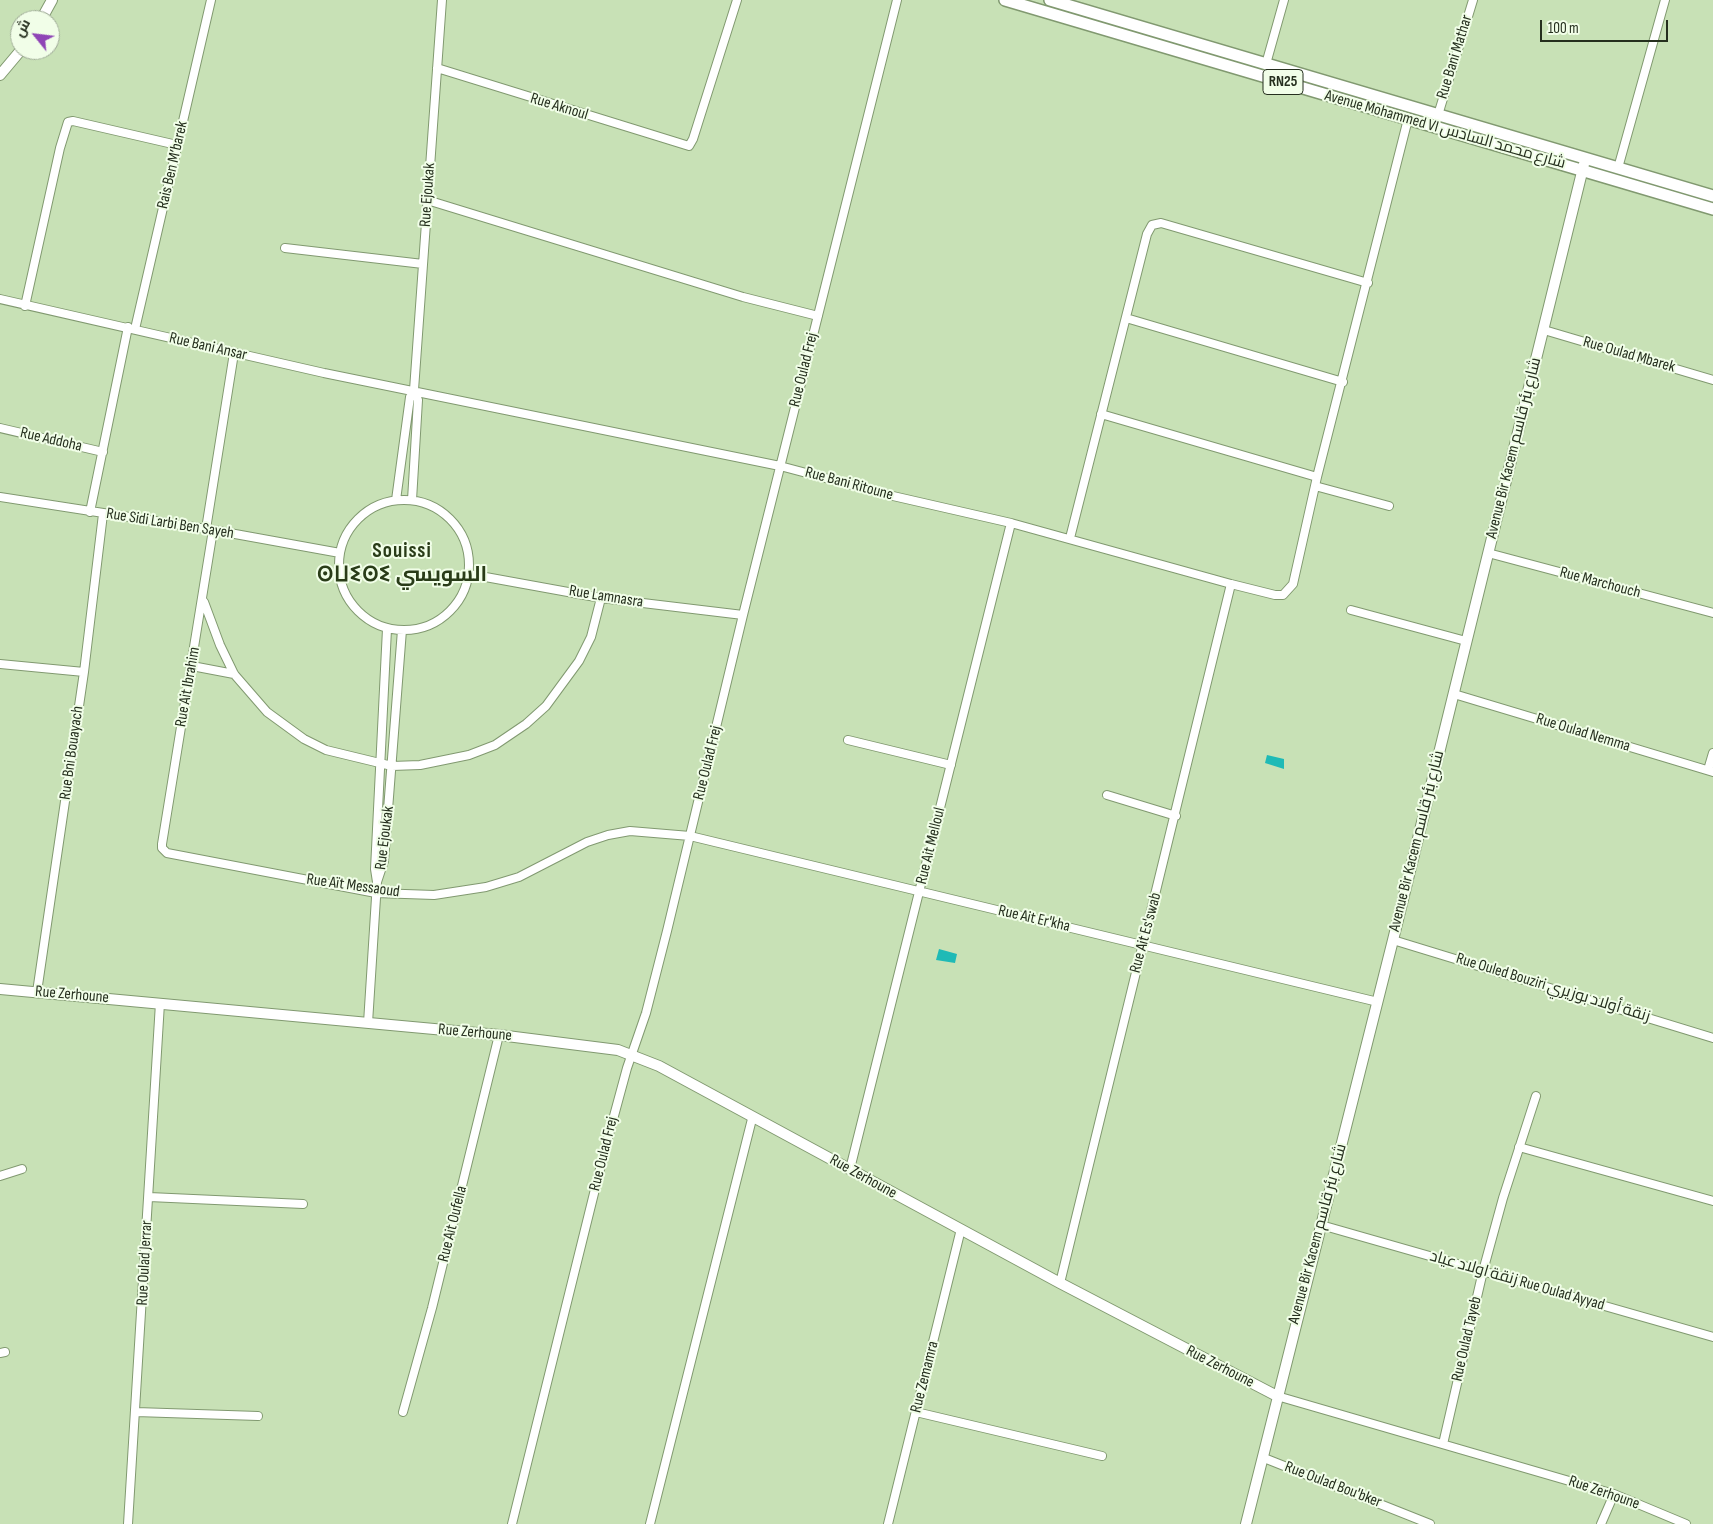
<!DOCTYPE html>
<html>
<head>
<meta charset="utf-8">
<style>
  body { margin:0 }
  #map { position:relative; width:1713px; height:1524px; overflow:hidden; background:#c8e1b6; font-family:"Sofia Sans Condensed",Cairo,sans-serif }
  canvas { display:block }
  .north { position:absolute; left:10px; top:10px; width:50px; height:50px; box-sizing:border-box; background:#f1fee8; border:1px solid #9fab97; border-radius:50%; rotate:299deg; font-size:14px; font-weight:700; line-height:20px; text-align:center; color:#252f1e }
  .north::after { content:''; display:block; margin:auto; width:18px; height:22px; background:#8f45b6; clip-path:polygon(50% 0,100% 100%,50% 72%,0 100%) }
  .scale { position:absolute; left:1540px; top:20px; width:128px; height:22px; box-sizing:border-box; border:2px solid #252f1e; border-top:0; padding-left:6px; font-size:15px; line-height:18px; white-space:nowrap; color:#252f1e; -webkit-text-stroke:4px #f1fee8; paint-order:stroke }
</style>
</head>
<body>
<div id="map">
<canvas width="1713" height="1524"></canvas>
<div class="north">ش</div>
<div class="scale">100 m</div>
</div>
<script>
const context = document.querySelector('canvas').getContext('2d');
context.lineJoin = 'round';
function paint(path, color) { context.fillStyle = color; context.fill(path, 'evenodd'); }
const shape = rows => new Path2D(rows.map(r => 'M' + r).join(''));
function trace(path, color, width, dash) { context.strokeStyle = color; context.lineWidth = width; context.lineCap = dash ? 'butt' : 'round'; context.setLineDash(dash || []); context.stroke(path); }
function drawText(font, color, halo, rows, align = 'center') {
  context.font = font + ' "Sofia Sans Condensed",Cairo,"Noto Sans Tifinagh",sans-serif'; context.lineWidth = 4; context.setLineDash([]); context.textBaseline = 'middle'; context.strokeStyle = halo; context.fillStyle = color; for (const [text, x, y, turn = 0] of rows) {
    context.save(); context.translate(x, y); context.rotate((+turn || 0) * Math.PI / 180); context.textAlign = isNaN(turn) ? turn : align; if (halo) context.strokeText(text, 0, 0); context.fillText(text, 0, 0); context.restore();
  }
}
paint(shape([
  [1267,755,1284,759,1284,769,1265,763],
  [939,949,957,954,955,963,936,960]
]), '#1fbab6');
const street = shape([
  [1266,64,1284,0],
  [437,68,689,146,693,139,737,0],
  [1438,115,1473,0],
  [1618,168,1665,0],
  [427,200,743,297,818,316],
  [285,248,423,264],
  [0,299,324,373,780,466,893,496,1011,523,1231,584,1275,595,1283,595,1293,584,1317,477,1408,119],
  [25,306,60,148,68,122,73,121,177,145],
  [1126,318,1343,382],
  [135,329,211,0],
  [1544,330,1713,380],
  [1101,414,1317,477],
  [0,428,103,452],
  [1315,486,1389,506],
  [0,497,213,530,340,553],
  [396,500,410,397,414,390,442,0],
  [412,500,418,400,414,390],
  '339 565a65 65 0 1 1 130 0a65 65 0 1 1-130 0Z',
  [90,512,128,327],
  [206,529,234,353],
  [213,530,162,844,162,848,167,853,376,893,434,895,486,887,519,877,587,842,608,835,630,831,690,836,1378,1002],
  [1070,538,1147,234,1152,225,1161,223,1368,283],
  [1488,553,1713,613],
  [469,574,601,598,743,615],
  [204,602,220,645,234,674,267,712,304,739,326,750,392,766,420,765,469,755,495,745,526,724,546,706,579,661,591,637,601,598],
  [1351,610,1466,641],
  [0,664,84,672],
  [192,666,234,674],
  [1454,694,1713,772],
  [848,740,951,765],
  [1708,770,1713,753],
  [1107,795,1176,816],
  [377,882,384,861,402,630],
  [1393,940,1713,1038],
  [37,992,84,672,103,514],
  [368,1023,377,882,375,869,387,629],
  [1519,1147,1713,1201],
  [850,1169,1011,523],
  [0,1176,22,1169],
  [149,1197,303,1204],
  [1321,1225,1713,1337],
  [1060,1283,1231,584],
  [0,1353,5,1352],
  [1277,1396,1614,1494,1686,1524],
  [136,1412,258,1416],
  [403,1412,432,1308,499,1035],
  [916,1412,1102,1456],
  [1443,1444,1483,1271,1503,1198,1536,1096],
  [1264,1458,1430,1524],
  [128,1524,160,1003],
  [512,1524,605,1149,627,1068,646,1013,667,931,743,615,897,0],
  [650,1524,752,1119],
  [888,1524,961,1229],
  [1601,1524,1614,1494]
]);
const secondary = shape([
  [41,20,52,0],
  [0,75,21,50],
  [0,989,499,1035,618,1050,659,1066,1060,1283,1277,1396],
  [1246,1524,1393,940,1584,164]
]);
const primary = shape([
  [1005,0,1713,209],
  [1050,0,1713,196]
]);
trace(street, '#819970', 10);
trace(secondary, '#819970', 12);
trace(primary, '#819970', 14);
trace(street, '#fff', 8);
trace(secondary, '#fff', 10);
trace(primary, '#fff', 11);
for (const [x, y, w] of [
  [1283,82,40]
]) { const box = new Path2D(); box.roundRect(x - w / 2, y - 12.5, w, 25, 4); context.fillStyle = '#f1fee8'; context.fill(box); trace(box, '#252f1e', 1); }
drawText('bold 15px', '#252f1e', null, [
  ["RN25",1283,82]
]);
drawText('16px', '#252f1e', '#f1fee8', [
  ["Rue Bani Mathar",1455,57,-73],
  ["Rue Aknoul",559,107,17],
  ["Avenue Mohammed VI شارع محمد السادس",1445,130,16],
  ["Rais Ben M’barek",173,165,-77],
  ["Rue Ejoukak",428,195,-86],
  ["Rue Bani Ansar",208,347,13],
  ["Rue Oulad Mbarek",1629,355,16],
  ["Rue Oulad Frej",804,370,-76],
  ["Rue Addoha",51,440,13],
  ["Avenue Bir Kacem شارع بئر قاسم",1514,448,-76],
  ["Rue Bani Ritoune",849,484,15],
  ["Rue Sidi Larbi Ben Sayeh",170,524,9],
  ["Rue Marchouch",1600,583,15],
  ["Rue Lamnasra",606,597,9],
  ["Rue Ait Ibrahim",188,687,-80],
  ["Rue Oulad Nemma",1583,733,17],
  ["Rue Bni Bouayach",72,753,-82],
  ["Rue Oulad Frej",708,763,-76],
  ["Rue Ejoukak",385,838,-83],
  ["Avenue Bir Kacem شارع بئر قاسم",1417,841,-76],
  ["Rue Ait Melloul",931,846,-76],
  ["Rue Aït Messaoud",353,886,8],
  ["Rue Ait Er'kha",1034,919,13],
  ["Rue Ait Es'swab",1146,933,-75],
  ["Rue Ouled Bouziri زنقة أولاد بوزيري",1553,988,17],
  ["Rue Zerhoune",72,995,5],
  ["Rue Zerhoune",475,1033,5],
  ["Rue Oulad Frej",604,1154,-76],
  ["Rue Zerhoune",863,1177,29],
  ["Rue Ait Oufella",453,1224,-76],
  ["Avenue Bir Kacem شارع بئر قاسم",1318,1234,-75],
  ["Rue Oulad Jerrar",145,1263,-87],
  ["زنقة اولاد عياد Rue Oulad Ayyad",1517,1281,16],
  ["Rue Oulad Tayeb",1467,1339,-77],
  ["Rue Zerhoune",1220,1367,27],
  ["Rue Zemamra",925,1377,-76],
  ["Rue Oulad Bou'bker",1333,1485,21],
  ["Rue Zerhoune",1604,1493,19]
]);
context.letterSpacing = '1px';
drawText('bold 21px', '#293c18', '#f1fee8', [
  ["Souissi",402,552],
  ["ⵙⵡⵉⵙⵉ السويسي",402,576]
]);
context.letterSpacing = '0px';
</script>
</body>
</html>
